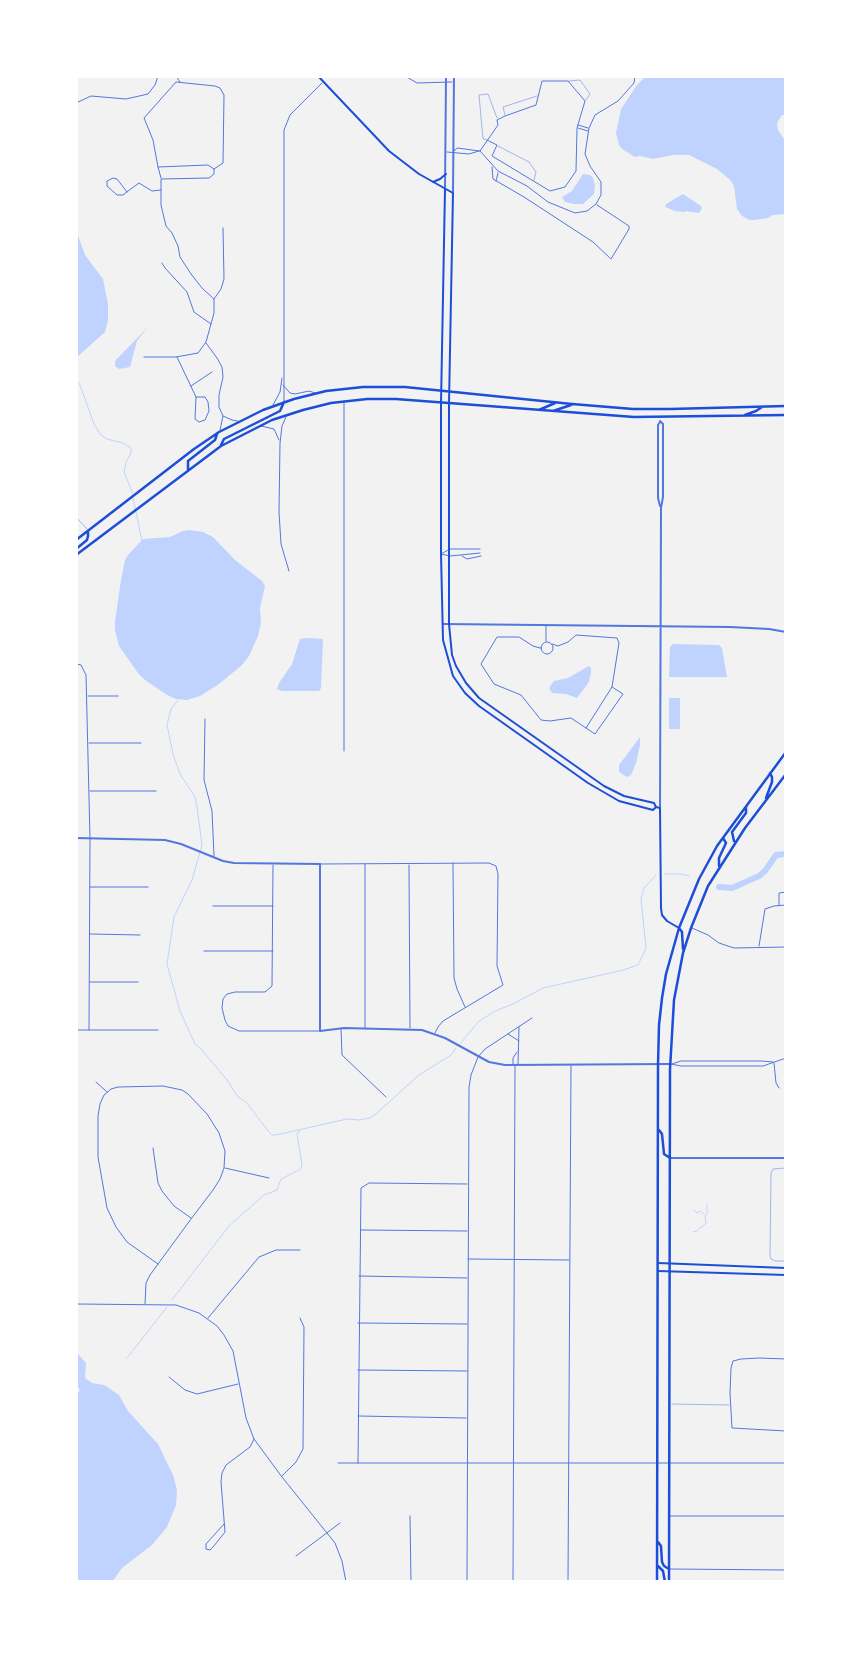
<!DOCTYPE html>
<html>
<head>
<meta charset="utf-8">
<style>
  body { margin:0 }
  #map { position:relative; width:862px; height:1658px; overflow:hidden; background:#f2f2f2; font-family:Roboto,sans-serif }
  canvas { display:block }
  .frame { position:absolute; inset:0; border:78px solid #fff; pointer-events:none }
</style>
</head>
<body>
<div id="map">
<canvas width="862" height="1658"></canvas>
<div class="frame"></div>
</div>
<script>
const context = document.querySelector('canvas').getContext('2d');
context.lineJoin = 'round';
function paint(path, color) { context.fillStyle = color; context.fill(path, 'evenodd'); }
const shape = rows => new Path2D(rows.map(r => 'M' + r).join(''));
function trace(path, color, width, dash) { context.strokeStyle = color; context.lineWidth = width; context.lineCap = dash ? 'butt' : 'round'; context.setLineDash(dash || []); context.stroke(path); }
paint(shape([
  [646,76,786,76,786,115,782,115,777,123,778,130,786,142,786,214,773,215,768,218,754,220,750,220,742,216,737,209,734,186,730,180,717,169,689,155,673,155,653,159,640,156,635,157,622,149,619,145,616,133,621,109,637,85],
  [583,174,590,175,593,178,595,186,594,194,583,204,574,204,565,202,562,197,572,191],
  [683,194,701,206,702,208,699,213,686,211,684,212,675,211,665,207,666,204],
  [76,230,85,255,103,279,108,304,108,321,105,332,76,358],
  [148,327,137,341,130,367,119,369,115,366,115,361],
  [189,530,203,532,213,537,235,560,262,581,265,586,260,608,261,622,258,636,249,656,242,665,219,684,200,696,187,700,176,699,167,695,145,680,138,673,119,646,115,630,115,622,121,580,125,560,128,555,143,539,170,537,183,531],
  [305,638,323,639,321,688,319,691,282,691,277,689,279,683,292,664,300,639],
  [673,644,719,645,722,648,727,677,669,677,670,647],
  [589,666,591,668,591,672,589,682,577,698,566,694,552,693,549,688,554,681,568,678],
  [669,698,680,698,680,729,669,729],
  [640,737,640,745,636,763,631,775,627,777,619,772,619,765],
  [76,1352,86,1363,85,1378,92,1383,104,1385,119,1395,128,1411,158,1444,173,1475,177,1490,176,1505,167,1527,152,1545,122,1568,112,1582,76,1582,76,1393,80,1391,76,1383]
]), '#bfd3fe');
trace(shape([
  [76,380,80,385,94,424,100,434,107,439,123,443,131,448,131,453,126,462,124,472,133,494],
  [133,498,142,541],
  [178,700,171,709,167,725,173,754,180,774,195,797,197,807,202,845,192,880,174,917,167,964,180,1011,195,1044,202,1050,227,1080,238,1097,246,1102,269,1132,272,1135,276,1135,347,1119,359,1120,370,1118,377,1113,419,1075,451,1055,456,1048],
  [665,874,681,874,689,876],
  [460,1044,478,1022,495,1011,513,1004,543,988,623,970,638,965,646,948,641,899,644,888,656,875],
  [707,1204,707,1207],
  [707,1208,707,1213],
  [694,1210,697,1213,700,1211,704,1214],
  [693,1232,697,1231,699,1228,702,1227,706,1223,705,1216,707,1214],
  [172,1300,229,1226,264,1195,277,1190,281,1179,301,1169,302,1165,297,1134,300,1130],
  [127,1358,167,1307]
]), '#bfd3fe', 1);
trace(shape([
  [719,887,732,888,759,876,765,871,776,855,786,854]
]), '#bfd3fe', 6);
trace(shape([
  [569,81,580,80,590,94,586,100],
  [505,115,503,107,537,96],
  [487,140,483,139,479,95,488,94,497,118],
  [498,146,529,162,536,172,534,180],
  [76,517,87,529],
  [786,1168,773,1169,771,1173,770,1255,771,1259,775,1261,786,1261],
  [672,1404,729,1405]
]), '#5277de', 0.5);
trace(shape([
  [176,76,180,82],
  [405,76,417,83,452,82],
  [76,103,91,96,126,99,148,94,155,85,158,76],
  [578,125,588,128],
  [578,128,588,131],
  [454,151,457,148,480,151,498,171,527,186,548,202,575,213,587,211,596,204,601,195,601,182,590,166,585,154,589,128,595,115,618,101,634,83,635,76],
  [480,151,498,125,497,120,505,116,536,105,542,81,568,81,585,101,577,128,576,171,565,187,550,191,492,156,497,145,487,140],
  [447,152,469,154,479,151],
  [158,167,161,178],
  [492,167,493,179,524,197,593,242,611,259,629,229,629,226,597,205],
  [496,181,498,173],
  [127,192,117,179,113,178,107,181,107,186,117,195,123,195,128,191,139,183,152,191,161,190],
  [162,263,165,268,187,292,194,312,211,324],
  [214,299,221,289,224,279,223,228],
  [206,343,217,358,222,367,223,377,219,395,219,407,223,416,220,430],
  [144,357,176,357,198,353,206,342,214,313,214,299,202,288,191,274,180,257,178,246,172,233,166,226,161,205,161,179,209,178,214,174,214,169,208,165,158,167,153,140,144,118,176,82,215,86,220,88,224,95,223,163,214,169],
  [177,357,196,397,195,419,199,422,205,420,209,411,208,402,205,397,196,397],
  [283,385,290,393,295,394,309,391,315,393],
  [191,386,212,372],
  [284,401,284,130,290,115,322,83],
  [273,405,280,392,282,378],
  [223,416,232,420,238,421],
  [286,417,282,426,280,443,279,512,281,544,289,571],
  [261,426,274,429,279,440],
  [480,553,450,556,441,554,450,549,480,549],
  [462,556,467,559,481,556],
  [546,626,546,641],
  '541 648a6 6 0 1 1 12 0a6 6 0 1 1-12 0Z',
  [552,644,558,646,568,642,576,635,617,638,619,643,612,687,586,728],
  [540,648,533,646,519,637,497,637,481,664,494,684,521,695,541,720,550,721,571,718,595,734,623,694,612,687],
  [76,664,81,665,86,675,90,839,89,1030],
  [88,696,118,696],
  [205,719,204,780,212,811,214,856],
  [89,743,141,743],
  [344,751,344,401],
  [90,791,156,791],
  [453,863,454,978,457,989,465,1007],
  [320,864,489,863,496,866,498,874,497,966,503,985,443,1021,438,1027,435,1033],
  [365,864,365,1028],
  [273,865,272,986,265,992,235,992,227,994,223,999,222,1008,225,1020,228,1026,239,1031,319,1031],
  [409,865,410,1028],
  [90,887,148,887],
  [779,905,779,893,786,892],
  [213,906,273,906],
  [692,928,708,935,719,943,734,948,786,947],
  [90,934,140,935],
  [759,946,765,909,774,906,786,905],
  [204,951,273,951],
  [90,982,138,982],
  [341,1029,342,1055,386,1097],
  [76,1030,158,1030],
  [508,1034,519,1041],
  [774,1063,776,1083,779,1088],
  [513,1064,513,1058,517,1052],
  [671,1064,681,1066,763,1066,786,1058],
  [672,1064,681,1061,762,1061,773,1062],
  [518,1065,519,1027],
  [96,1082,107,1092],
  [153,1148,158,1183,162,1191,174,1206,191,1218],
  [225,1168,269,1178],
  [361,1230,467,1231],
  [468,1259,569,1260],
  [359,1276,467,1278],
  [76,1304,176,1305,199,1313,217,1326,224,1335,233,1351,246,1418,254,1439,282,1477,335,1543,342,1561,346,1582],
  [145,1304,146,1283,150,1275,158,1264,191,1219,213,1190,220,1179,224,1168,225,1151,219,1133,207,1114,188,1094,182,1090,163,1086,118,1087,111,1089,104,1095,100,1104,98,1116,98,1157,107,1208,116,1227,127,1242,158,1264],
  [208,1318,259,1257,276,1250,300,1250],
  [358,1323,467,1324],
  [786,1359,759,1358,741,1359,733,1361,731,1368,730,1393,732,1428,786,1431],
  [358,1370,467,1371],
  [169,1377,185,1390,197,1394,238,1384],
  [358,1416,466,1418],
  [338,1463,786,1463],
  [358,1463,361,1188,369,1183,467,1184],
  [282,1476,296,1462,303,1449,304,1327,300,1318],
  [410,1516,411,1582],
  [670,1516,786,1516],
  [224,1524,206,1544,206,1549,210,1550,213,1547,225,1532,221,1482,222,1473,226,1465,250,1447,254,1439],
  [296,1556,340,1523],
  [670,1569,786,1570],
  [467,1582,469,1087,471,1075,478,1057,485,1049,532,1018],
  [513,1582,515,1066],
  [568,1582,571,1066]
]), '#5277de', 1);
trace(shape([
  [445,189,446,76],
  [453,193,454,76],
  [660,422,658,425,658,498,660,506],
  [443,624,730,627,769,629,786,632],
  [660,808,661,508,663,497,663,424,660,421],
  [76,838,165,840,181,844,223,861,234,863,320,864,320,1031,344,1028,422,1030,445,1038,489,1062,505,1065,669,1064],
  [671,1158,786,1158]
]), '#5277de', 2);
trace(shape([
  [318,76,389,151,419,174,453,193,449,403,449,624,452,655,456,666,466,683,479,698,604,786,624,796,654,803,656,807,660,808,661,908,662,915,667,921,679,928],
  [433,182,440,179,446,174],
  [445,189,441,403,441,554,443,640,453,676,465,693,479,706,588,783,619,801,653,810,656,807],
  [658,1263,786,1268],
  [658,1271,786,1275]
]), '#1d4ed8', 2);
trace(shape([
  [539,410,555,403],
  [553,411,571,405],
  [745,415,756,411,762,407],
  [221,445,224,439,280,411,284,402],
  [188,469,188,461,215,440,217,434],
  [76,540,194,449,219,432,263,410,294,399,326,391,363,387,405,387,572,404,633,409,670,409,786,406],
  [76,549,87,540,88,536,88,531],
  [76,555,221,446,272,420,303,410,331,403,367,399,396,399,634,417,786,415],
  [766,798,772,782,772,777,770,773],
  [734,841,732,832,746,813,746,807],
  [719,866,719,858,726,843,723,838],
  [679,928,682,932,683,949],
  [659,1130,662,1134,664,1154,670,1158],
  [658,1542,661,1546,662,1562,664,1566,669,1569],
  [658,1566,663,1571,665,1582],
  [657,1582,658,1065,659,1025,662,998,666,974,679,928,699,879,717,846,786,752],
  [669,1582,670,1069,674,1000,683,953,691,928,708,886,745,828,786,774]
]), '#1d4ed8', 2.5);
</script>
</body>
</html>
